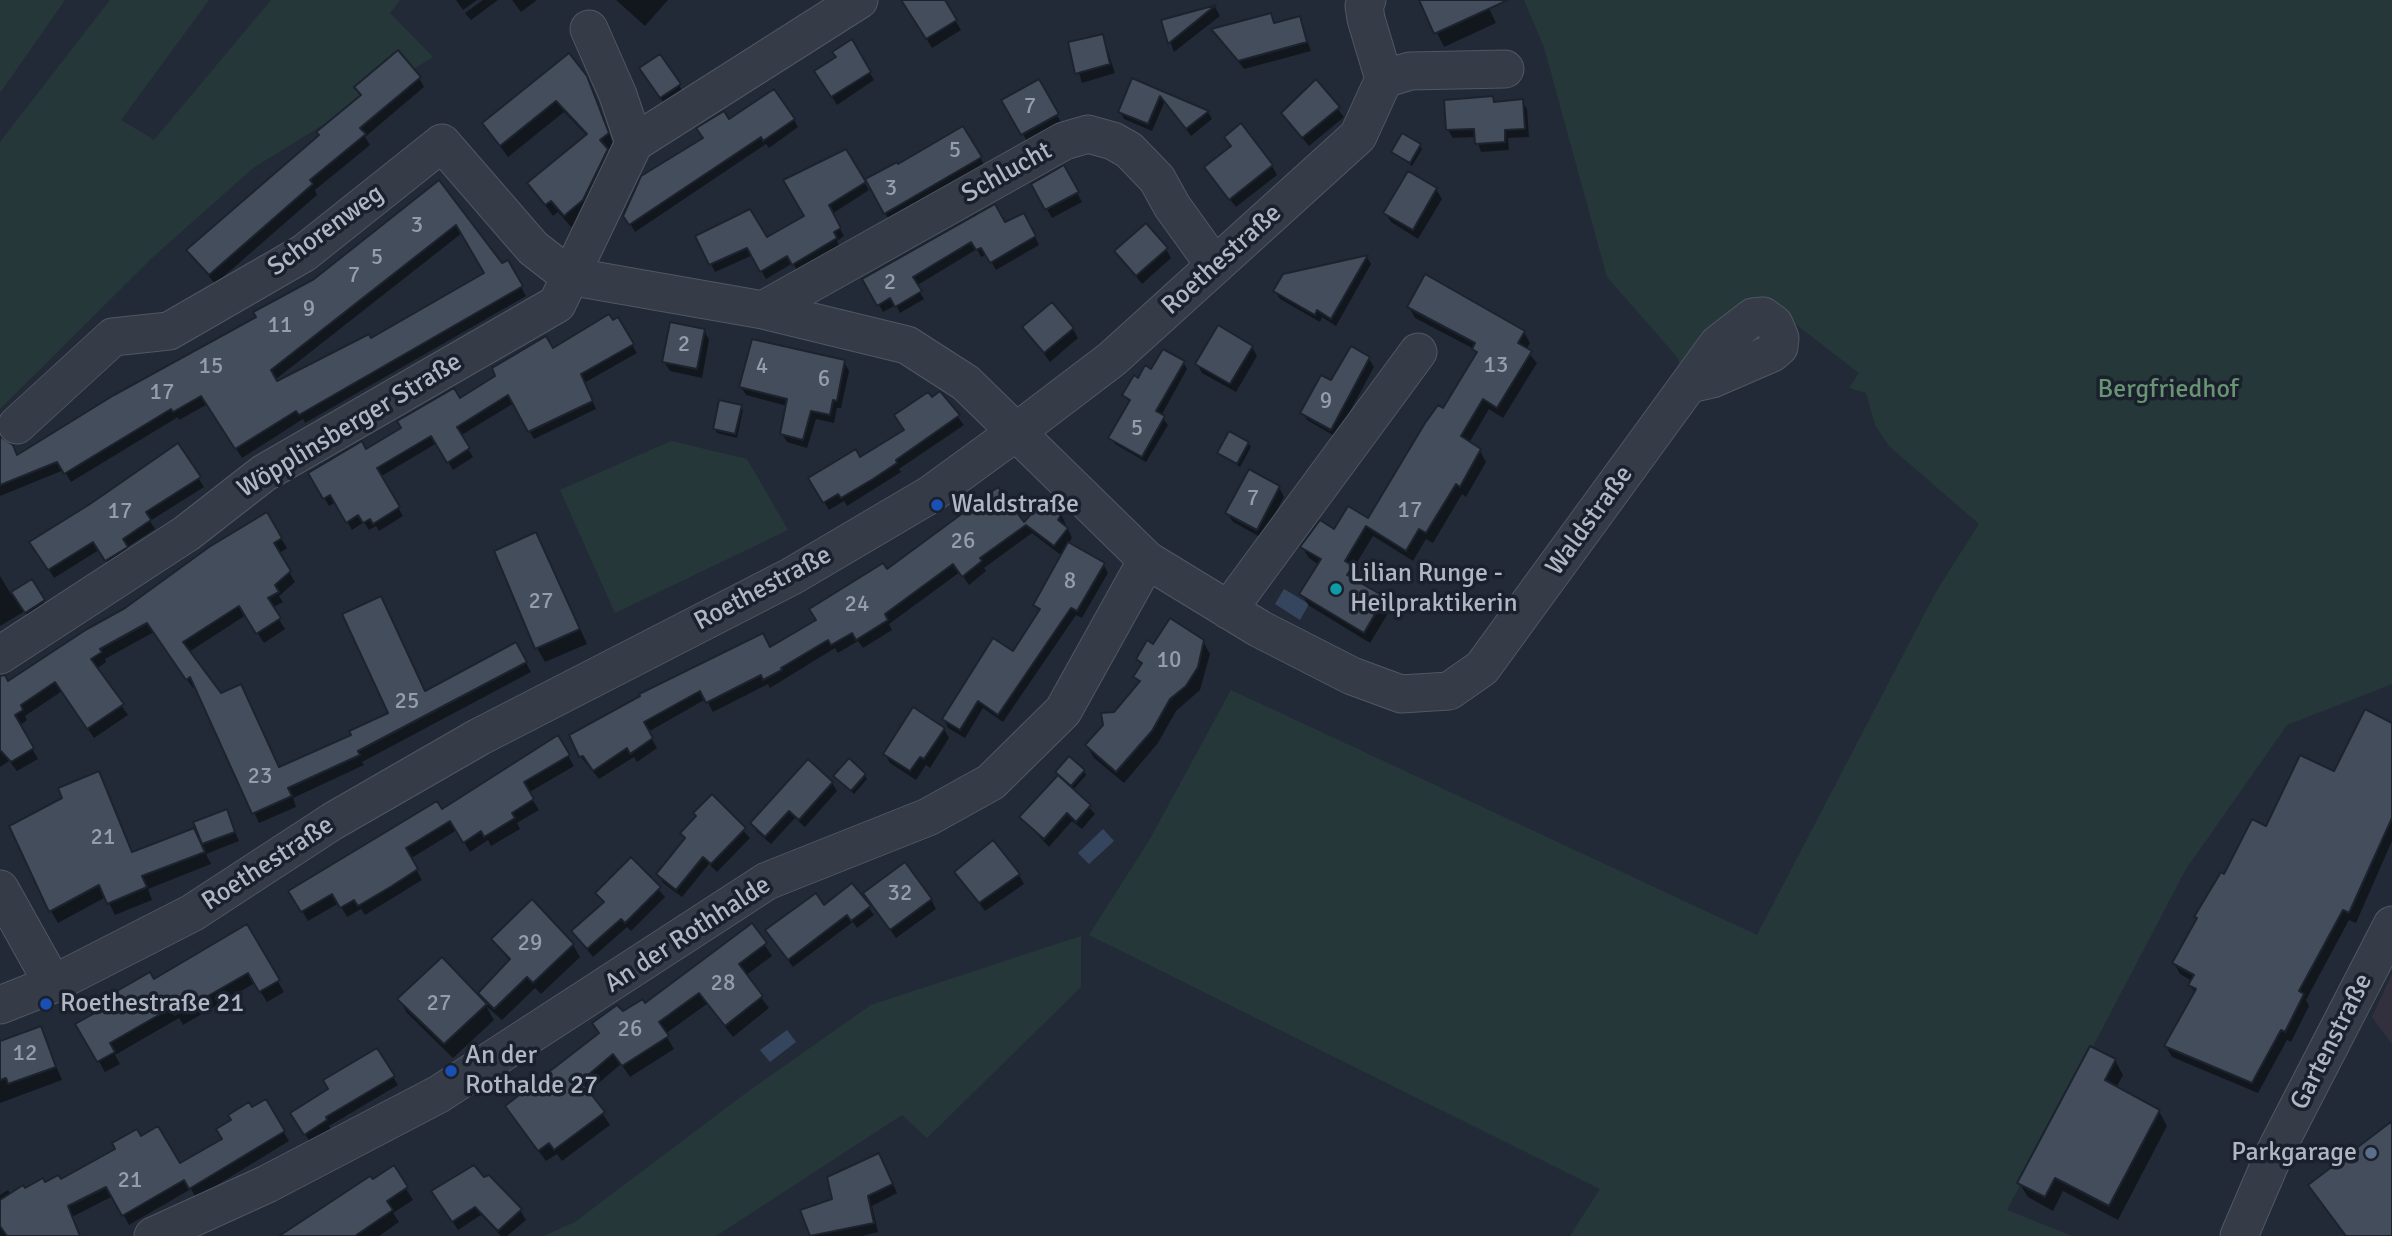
<!DOCTYPE html>
<html>
<head>
<meta charset="utf-8">
<style>
  body { margin:0 }
  canvas { display:block; background:#222a37 }
</style>
</head>
<body>
<canvas width="2392" height="1236"></canvas>
<script>
const context = document.querySelector('canvas').getContext('2d');
context.lineJoin = 'round';
function paint(path, color) { context.fillStyle = color; context.fill(path, 'evenodd'); }
const shape = rows => new Path2D(rows.map(r => 'M' + r).join(''));
function trace(path, color, width, dash) { context.strokeStyle = color; context.lineWidth = width; context.lineCap = dash ? 'butt' : 'round'; context.setLineDash(dash || []); context.stroke(path); }
function drawText(font, color, halo, rows, align = 'center') {
  context.font = font + ' Signika,sans-serif'; context.lineWidth = 7; context.setLineDash([]); context.textBaseline = 'middle'; context.strokeStyle = halo; context.fillStyle = color; for (const [text, x, y, turn = 0] of rows) {
    context.save(); context.translate(x, y); context.rotate((+turn || 0) * Math.PI / 180); context.textAlign = isNaN(turn) ? turn : align; if (halo) context.strokeText(text, 0, 0); context.fillText(text, 0, 0); context.restore();
  }
}
paint(shape([
  [2392,974,2392,1044,2372,1017]
]), '#32303c');
paint(shape([
  [0,0,65,0,0,93],
  [110,0,209,0,121,120,154,140,271,0,400,0,390,13,433,57,253,168,153,257,0,409,0,142],
  [1524,0,2392,0,2392,684,2287,725,2186,869,2007,1210,2072,1236,1570,1236,1600,1189,1089,935,1150,839,1231,690,1757,935,1937,590,1979,524,1889,446,1875,425,1866,393,1849,388,1859,373,1794,323,1689,402,1678,358,1607,277,1544,47],
  [671,441,747,459,788,530,615,613,560,490],
  [1081,936,1081,987,927,1138,902,1115,716,1236,543,1236,575,1222,746,1093,871,1005]
]), '#253739');
paint(shape([
  [1284,589,1309,604,1300,620,1275,604],
  [1103,829,1114,841,1089,864,1078,853],
  [787,1030,796,1042,770,1062,760,1050]
]), '#36455e');
paint(shape([
  [456,0,477,0,463,10],
  [483,0,498,0,471,20,465,13],
  [512,0,537,0,521,12],
  [616,0,668,0,645,26],
  [916,0,943,0,961,30,932,48,907,6],
  [1421,0,1497,0,1487,4,1496,23,1444,47],
  [1215,7,1220,16,1174,52,1163,21],
  [1271,15,1276,24,1299,18,1311,51,1244,69,1214,30],
  [1103,36,1115,73,1082,83,1070,43],
  [851,42,874,80,837,105,821,80],
  [585,77,614,145,607,151,613,162,589,212,571,227,558,212,553,216,529,183,587,136,564,112,508,157,484,124],
  [419,78,424,87,365,137,370,145,315,190,317,195,215,284,188,250,361,97,356,87],
  [647,78,679,85,684,94,666,106],
  [1038,81,1062,124,1028,143,1004,100],
  [1133,81,1208,112,1212,119,1191,136,1165,101,1152,131,1124,119,1120,111],
  [1316,81,1344,117,1309,146,1289,122,1293,101],
  [1492,98,1496,103,1522,101,1527,109,1529,137,1508,138,1509,150,1481,152,1476,137,1453,138,1448,130],
  [794,120,798,127,769,148,766,144,635,232,625,215,729,122],
  [963,128,985,166,890,222,867,180,898,167],
  [1420,145,1422,149,1412,166,1393,152],
  [846,152,869,190,832,214,844,236,837,241,840,247,798,272,793,263,766,279,753,255,715,272,697,237,766,240,806,216],
  [1272,166,1277,175,1236,207,1211,176],
  [1063,167,1082,202,1052,218,1033,185],
  [438,182,501,265,507,262,526,296,305,423,303,419,242,458,208,404,179,420,178,417,71,482,64,470,0,496,0,448,18,457,258,317,315,280],
  [462,233,487,274,371,340,277,383,275,380],
  [1436,189,1442,199,1418,239,1391,222,1385,213],
  [1028,222,1039,245,996,270,987,254,981,257,977,249,916,286,924,299,900,313,896,305,883,312,864,279,1005,224],
  [1166,249,1171,258,1142,284,1116,251],
  [1367,257,1371,264,1336,326,1322,317,1320,322,1280,299,1275,291,1284,276],
  [1409,307,1524,332,1530,343,1526,350,1537,363,1503,418,1489,409,1469,443,1480,451,1486,462,1466,497,1462,494,1433,543,1426,539,1413,561,1373,536,1353,569,1358,578,1356,582,1384,599,1390,610,1370,643,1308,605,1302,594,1319,565,1309,558,1302,547,1335,531,1369,520,1477,355,1474,349,1415,318],
  [617,320,637,353,584,383,596,409,534,439,514,403,460,436,473,457,453,470,437,443,380,477,403,516,379,531,376,526,369,530,364,522,352,530,336,502,329,506,310,473,366,451,552,350],
  [1024,327,1073,329,1078,338,1050,362],
  [704,330,709,340,702,378,670,371,664,362],
  [1252,347,1257,356,1236,392,1202,373,1197,364],
  [1351,348,1369,359,1374,367,1336,437,1307,420,1302,412,1331,382],
  [844,362,849,371,841,408,837,408,834,423,816,419,807,448,787,442,782,434,787,406,746,395,741,387],
  [1183,362,1187,369,1161,416,1168,425,1146,462,1115,444,1111,438,1130,403,1124,395,1152,371],
  [940,394,964,425,899,469,901,472,847,506,844,501,829,510,810,478,859,459,906,431],
  [741,406,743,410,737,438,717,433,715,429],
  [1248,443,1251,447,1240,467,1219,453],
  [178,445,204,487,150,521,155,529,126,548,131,556,112,569,99,550,54,578,32,542,91,506],
  [1279,487,1284,497,1262,538,1233,522,1227,513],
  [266,514,287,548,278,554,295,582,279,596,283,602,272,608,285,629,264,643,246,615,189,652,280,769,353,736,516,644,531,672,362,762,364,765,293,798,296,807,259,823,196,686,193,688,154,632,105,659,106,662,96,669,128,715,94,738,62,691,25,716,27,720,19,726,38,759,17,771,9,761,0,767,0,686,126,610],
  [1061,514,1072,538,1068,544,1103,564,1108,573,1082,618,1076,615,1003,722,983,708,965,738,948,728,944,719,1014,654,1040,613,1035,605,1062,556,1032,533,984,568,986,571,969,585,960,572,889,624,892,630,863,648,858,641,838,653,835,648,770,688,768,684,713,712,706,699,648,732,657,748,637,762,634,757,599,779,580,756,818,621,886,572],
  [543,548,587,644,545,662,537,648],
  [0,576,11,594,31,581,48,609,31,620,25,611,0,626],
  [1203,641,1210,654,1200,690,1176,711,1158,743,1124,783,1094,758,1087,746,1140,685,1135,677,1142,666,1138,659,1154,647],
  [2392,725,2392,841,2356,923,2349,920,2306,1000,2309,1006,2291,1042,2287,1040,2258,1093,2172,1057,2166,1046,2195,993,2190,985,2192,981,2180,974,2174,963,2198,920,2196,917,2225,876,2266,829],
  [944,729,949,738,930,768,926,765,916,780,890,763,885,754],
  [557,737,574,766,528,793,539,810,517,823,520,829,491,846,488,840,470,852,457,830,410,859,422,880,365,915,361,909,347,917,339,903,308,921,291,892,442,811],
  [1084,771,1086,775,1073,790,1095,814,1082,829,1072,821,1049,847,1021,817,1059,776,1057,772],
  [98,773,133,854,193,831,202,845,196,823,226,811,239,841,206,854,211,864,148,889,152,900,115,915,106,897,58,923,51,911,65,798],
  [865,775,867,779,854,794,838,780],
  [832,783,837,791,805,827,795,818,771,844,757,832,752,823],
  [712,797,750,838,717,872,709,864,682,897,663,883,658,874,686,840,682,833],
  [631,859,665,897,631,931,627,927,593,957,573,932,604,904,597,894],
  [956,872,1019,875,1024,884,985,911],
  [852,885,874,915,857,928,853,922,793,967,772,938,824,907],
  [865,894,931,899,936,909,896,938],
  [751,925,772,956,745,976,769,1008,733,1037,707,1004,665,1034,674,1049,630,1077,621,1064,588,1092,610,1125,562,1161,557,1154,546,1161,514,1119,622,1013,645,1006],
  [246,927,284,992,267,1002,255,983,183,1025,179,1018,115,1055,120,1064,105,1072,78,1025],
  [493,939,573,945,580,957,541,994,535,988,502,1020,486,1006,494,1020,453,1058,407,1013,399,999,486,1004,480,993,510,962],
  [40,1028,62,1080,0,1103,0,1042],
  [377,1050,398,1085,329,1126,331,1129,310,1142,292,1113,330,1089],
  [2115,1060,2123,1075,2116,1088,2159,1111,2167,1126,2118,1220,2063,1191,2053,1211,2028,1197,2019,1183],
  [265,1102,289,1141,196,1198,191,1189,129,1225,113,1196,72,1217,80,1236,0,1236,0,1195,8,1190,11,1194,42,1180,45,1185,60,1182,140,1138,179,1166,224,1139,251,1110],
  [2392,1123,2392,1236,2345,1236,2310,1186],
  [884,1164,897,1193,872,1206,878,1232,862,1236,811,1236,802,1211,834,1201],
  [393,1168,413,1200,393,1213,399,1222,379,1236,285,1236],
  [484,1179,520,1210,526,1220,507,1236,501,1236,481,1215,458,1230,439,1201]
]), '#0007');
const building = shape([
  [901,0,945,0,957,20,926,39,901,0],
  [1419,0,1508,0,1434,34,1419,0],
  [1216,5,1168,44,1161,20,1216,5],
  [1271,13,1274,23,1300,16,1307,42,1238,61,1211,29,1271,13],
  [1103,34,1110,64,1075,74,1068,42,1103,34],
  [852,39,871,72,831,97,814,71,836,57,832,52,852,39],
  [398,50,421,77,360,128,366,134,310,180,313,184,209,275,186,250,319,135,316,132,361,95,354,87,398,50],
  [569,53,587,76,609,133,600,140,608,149,583,200,564,216,551,201,545,205,527,183,587,134,556,101,500,146,482,123,569,53],
  [660,54,681,84,660,98,639,68,660,54],
  [1132,78,1162,91,1209,111,1186,129,1160,96,1148,124,1118,112,1132,78],
  [1039,79,1059,114,1021,135,1001,100,1039,79],
  [1316,79,1340,107,1302,138,1281,113,1316,79],
  [774,89,795,119,763,141,761,137,629,225,623,216,641,176,703,138,696,128,724,111,729,119,774,89],
  [1493,96,1494,102,1523,99,1525,129,1505,130,1505,142,1475,144,1474,129,1446,130,1444,100,1493,96],
  [1241,123,1273,165,1229,200,1204,167,1231,146,1224,137,1241,123],
  [963,126,982,157,884,214,865,179,897,162,898,164,963,126],
  [1402,133,1421,144,1410,163,1391,152,1402,133],
  [846,149,866,182,829,205,841,228,834,232,837,238,792,265,787,256,760,272,747,248,709,265,695,236,750,209,767,237,804,216,783,180,846,149],
  [1064,165,1079,192,1045,210,1031,184,1064,165],
  [1408,171,1437,188,1413,230,1383,213,1408,171],
  [439,180,502,263,508,260,523,286,299,415,296,411,235,449,201,396,173,412,171,409,64,474,57,462,0,485,0,436,13,445,17,455,114,395,256,317,253,312,314,279,439,180],
  [456,225,484,273,371,338,369,334,277,381,271,370,456,225],
  [995,204,1005,222,1024,213,1036,236,990,263,981,248,976,250,971,242,913,277,922,291,895,307,890,298,877,306,862,279,995,204],
  [1146,223,1168,248,1136,276,1114,251,1146,223],
  [1368,255,1331,319,1317,310,1315,315,1273,291,1283,274,1368,255],
  [1425,274,1525,331,1518,343,1532,351,1497,408,1483,399,1461,436,1481,449,1460,487,1456,484,1426,533,1419,529,1406,551,1366,526,1345,561,1353,566,1347,575,1385,597,1364,633,1299,594,1321,559,1300,547,1320,520,1334,529,1348,506,1368,518,1425,423,1438,405,1443,408,1477,352,1472,349,1475,343,1407,307,1425,274],
  [1052,302,1074,328,1044,353,1022,327,1052,302],
  [609,314,613,320,618,317,634,344,581,374,593,401,528,432,508,395,457,427,470,448,447,463,431,436,377,468,400,507,373,524,370,519,363,523,358,515,346,523,330,495,323,499,308,473,362,441,366,449,401,428,397,421,454,388,460,398,495,376,492,368,546,336,553,348,609,314],
  [670,322,705,329,697,369,662,362,670,322],
  [1218,325,1253,346,1230,384,1195,364,1218,325],
  [752,339,845,360,837,401,833,400,830,415,811,411,803,440,780,434,787,399,739,387,752,339],
  [1351,346,1370,357,1331,430,1300,413,1321,375,1331,380,1351,346],
  [1163,349,1185,361,1156,411,1165,416,1142,457,1108,438,1130,400,1122,395,1134,375,1138,378,1145,365,1151,369,1163,349],
  [940,391,960,415,896,460,897,463,873,479,841,498,838,494,823,503,808,478,856,449,860,457,904,430,894,415,928,392,932,397,940,391],
  [719,400,742,405,735,434,713,429,719,400],
  [1229,431,1249,442,1237,464,1217,453,1229,431],
  [178,443,201,477,146,512,151,520,123,539,128,547,105,561,93,542,48,570,29,542,90,504,178,443],
  [1249,469,1280,486,1257,530,1225,513,1249,469],
  [998,487,1024,522,1046,497,1062,513,1058,520,1068,528,1054,546,1026,525,980,558,982,561,962,577,953,564,885,614,888,620,856,640,852,633,831,645,828,640,781,668,782,670,763,680,761,675,706,703,700,691,644,722,653,738,630,754,627,748,593,771,583,756,579,757,569,735,640,696,639,694,763,633,770,647,816,620,809,609,883,563,887,569,998,487],
  [267,512,282,538,274,543,291,571,275,585,279,592,268,598,281,618,256,634,239,606,183,642,221,693,241,684,279,767,351,735,349,731,388,713,342,614,381,596,425,691,516,642,527,662,358,751,360,755,288,788,292,796,252,814,190,677,186,680,147,623,100,649,102,652,91,659,124,704,87,729,55,682,21,705,23,710,15,715,34,748,11,762,0,750,0,676,5,675,8,681,87,629,125,608,209,547,267,512],
  [536,532,580,629,535,649,494,551,536,532],
  [1068,542,1105,563,1077,611,1071,608,998,715,978,701,960,730,942,719,993,638,1013,651,1040,609,1033,605,1068,542],
  [32,579,45,600,25,613,11,592,32,579],
  [1170,618,1204,640,1198,667,1186,686,1170,699,1152,731,1116,772,1085,745,1103,725,1101,713,1114,712,1140,681,1133,677,1142,663,1136,659,1147,640,1153,644,1170,618],
  [913,707,945,728,924,759,920,757,910,771,883,754,913,707],
  [2365,709,2392,723,2392,818,2349,913,2343,910,2299,991,2304,994,2285,1032,2281,1030,2252,1083,2164,1046,2196,989,2188,985,2194,975,2172,963,2197,918,2194,917,2221,872,2224,874,2252,819,2266,826,2300,755,2334,771,2365,709],
  [558,735,570,755,524,782,534,799,512,813,515,818,484,837,481,831,463,843,450,821,406,848,418,869,392,886,358,906,354,900,340,908,332,894,301,912,288,891,437,801,442,809,558,735],
  [1069,756,1085,770,1071,786,1055,772,1069,756],
  [849,758,866,774,851,791,833,776,849,758],
  [808,759,833,782,799,820,789,811,765,837,750,823,808,759],
  [99,771,132,852,194,828,205,852,142,876,147,887,107,904,99,885,49,912,9,826,62,798,58,788,99,771],
  [1058,775,1091,805,1076,822,1067,813,1044,839,1019,817,1058,775],
  [712,794,746,828,711,864,703,857,676,890,656,874,685,838,680,833,696,816,693,813,712,794],
  [227,809,235,832,202,844,193,822,227,809],
  [993,840,1020,874,979,903,954,872,993,840],
  [631,857,661,887,625,923,621,919,587,949,571,931,604,902,595,893,631,857],
  [905,862,932,899,890,930,863,893,905,862],
  [852,883,871,906,851,921,847,915,788,960,765,930,816,893,824,905,852,883],
  [532,899,574,944,533,983,527,977,494,1009,478,993,510,959,491,939,532,899],
  [752,923,767,943,739,964,763,996,725,1026,699,993,659,1022,669,1036,622,1066,613,1054,581,1081,605,1112,554,1150,549,1143,538,1151,505,1106,599,1033,592,1023,617,1005,623,1011,643,999,645,1003,752,923],
  [247,924,280,980,259,992,248,973,175,1015,171,1008,110,1043,115,1052,97,1062,75,1024,93,1014,89,1007,150,972,154,979,247,924],
  [442,957,487,1004,444,1044,397,999,442,957],
  [41,1026,56,1067,8,1084,6,1078,0,1080,0,1041,41,1026],
  [2090,1046,2116,1059,2105,1080,2160,1110,2109,1206,2055,1178,2045,1197,2017,1183,2090,1046],
  [377,1048,395,1076,326,1117,327,1120,304,1135,290,1113,328,1089,323,1080,377,1048],
  [266,1099,285,1131,189,1189,184,1180,122,1216,106,1187,68,1206,80,1236,7,1236,0,1226,0,1200,23,1185,25,1188,43,1178,45,1182,58,1175,61,1179,115,1149,112,1143,137,1129,141,1136,158,1126,180,1163,222,1139,216,1129,231,1120,228,1115,249,1102,252,1107,266,1099],
  [2392,1121,2392,1236,2346,1236,2308,1185,2392,1121],
  [879,1153,893,1184,868,1196,874,1223,810,1236,800,1210,832,1199,827,1177,879,1153],
  [394,1165,408,1187,387,1201,393,1210,355,1236,279,1236,370,1176,373,1179,394,1165],
  [474,1165,484,1177,489,1175,522,1209,498,1231,475,1207,452,1222,431,1191,474,1165]
]);
paint(building, '#434d5c');
trace(building, '#1c232e', 2);
const minor = shape([
  [1384,79,1410,71,1505,69],
  [634,143,859,0],
  [763,310,1064,141,1088,134,1113,141,1129,150,1157,179,1172,206,1215,266],
  [17,425,113,337,169,331,304,253,442,143,533,248,569,276,763,310,907,345,966,383,1147,560,1260,629,1352,676,1401,694,1449,691,1482,668,1718,344,1753,317,1763,316,1774,324,1780,338,1779,347,1772,353,1712,379,1690,384],
  [1228,610,1418,352],
  [0,655,187,533,264,473,557,304,634,143,618,95,589,29],
  [0,889,53,984],
  [0,1005,53,984,192,913,333,821,479,737,792,576,931,494,1016,432,1112,359,1358,136,1384,79,1366,19,1364,6,1367,0],
  [153,1236,267,1184,439,1094,767,881,928,817,991,782,1063,711,1147,560],
  [2239,1236,2275,1152,2392,925]
]);
trace(minor, '#505763', 39);
trace(minor, '#353c48', 37);
for (const [x, y, r, color] of [
  [937,505,7,"#1a4fb4"],
  [1336,589,7,"#0f9aa8"],
  [46,1004,7,"#1a4fb4"],
  [451,1071,7,"#1a4fb4"],
  [2371,1153,7,"#5c6f8a"]
]) { const dot = new Path2D(); dot.arc(x, y, r, 0, 2 * Math.PI); context.fillStyle = color; context.fill(dot); trace(dot, '#1b212c', 2.5); }
drawText('23px', '#959caa', null, [
  ["7",1030,107],
  ["5",955,151],
  ["3",891,189],
  ["3",417,226],
  ["5",377,258],
  ["7",354,276],
  ["2",890,283],
  ["9",309,310],
  ["11",280,326],
  ["2",684,345],
  ["13",1496,366],
  ["15",211,367],
  ["4",762,367],
  ["6",824,380],
  ["17",162,393],
  ["9",1326,402],
  ["5",1137,429],
  ["7",1253,499],
  ["17",1410,511],
  ["17",120,512],
  ["26",963,542],
  ["8",1070,582],
  ["27",541,602],
  ["24",857,605],
  ["10",1169,661],
  ["25",407,702],
  ["23",260,777],
  ["21",103,838],
  ["32",900,894],
  ["29",530,944],
  ["28",723,984],
  ["27",439,1004],
  ["26",630,1030],
  ["12",25,1054],
  ["21",130,1181]
]);
drawText('26px', '#b0b7c4', '#1b212c', [
  ["Schlucht",1007,173,-29],
  ["Schorenweg",326,231,-36],
  ["Roethestraße",1222,260,-42],
  ["Wöpplinsberger Straße",350,426,-31],
  ["Waldstraße",1590,521,-54],
  ["Roethestraße",763,589,-28],
  ["Roethestraße",268,864,-33],
  ["An der Rothhalde",688,935,-33],
  ["Gartenstraße",2332,1042,-63]
]);
drawText('26px', '#689474', '#1b212c', [
  ["Bergfriedhof",2168,390]
]);
drawText('26px', '#b0b7c4', '#1b212c', [
  ["Waldstraße",951,505],
  ["Lilian Runge -",1350,574],
  ["Heilpraktikerin",1350,604],
  ["Roethestraße 21",60,1004],
  ["An der",465,1056],
  ["Rothalde 27",465,1086],
  ["Parkgarage",2357,1153,"right"]
], 'left');
</script>
</body>
</html>
